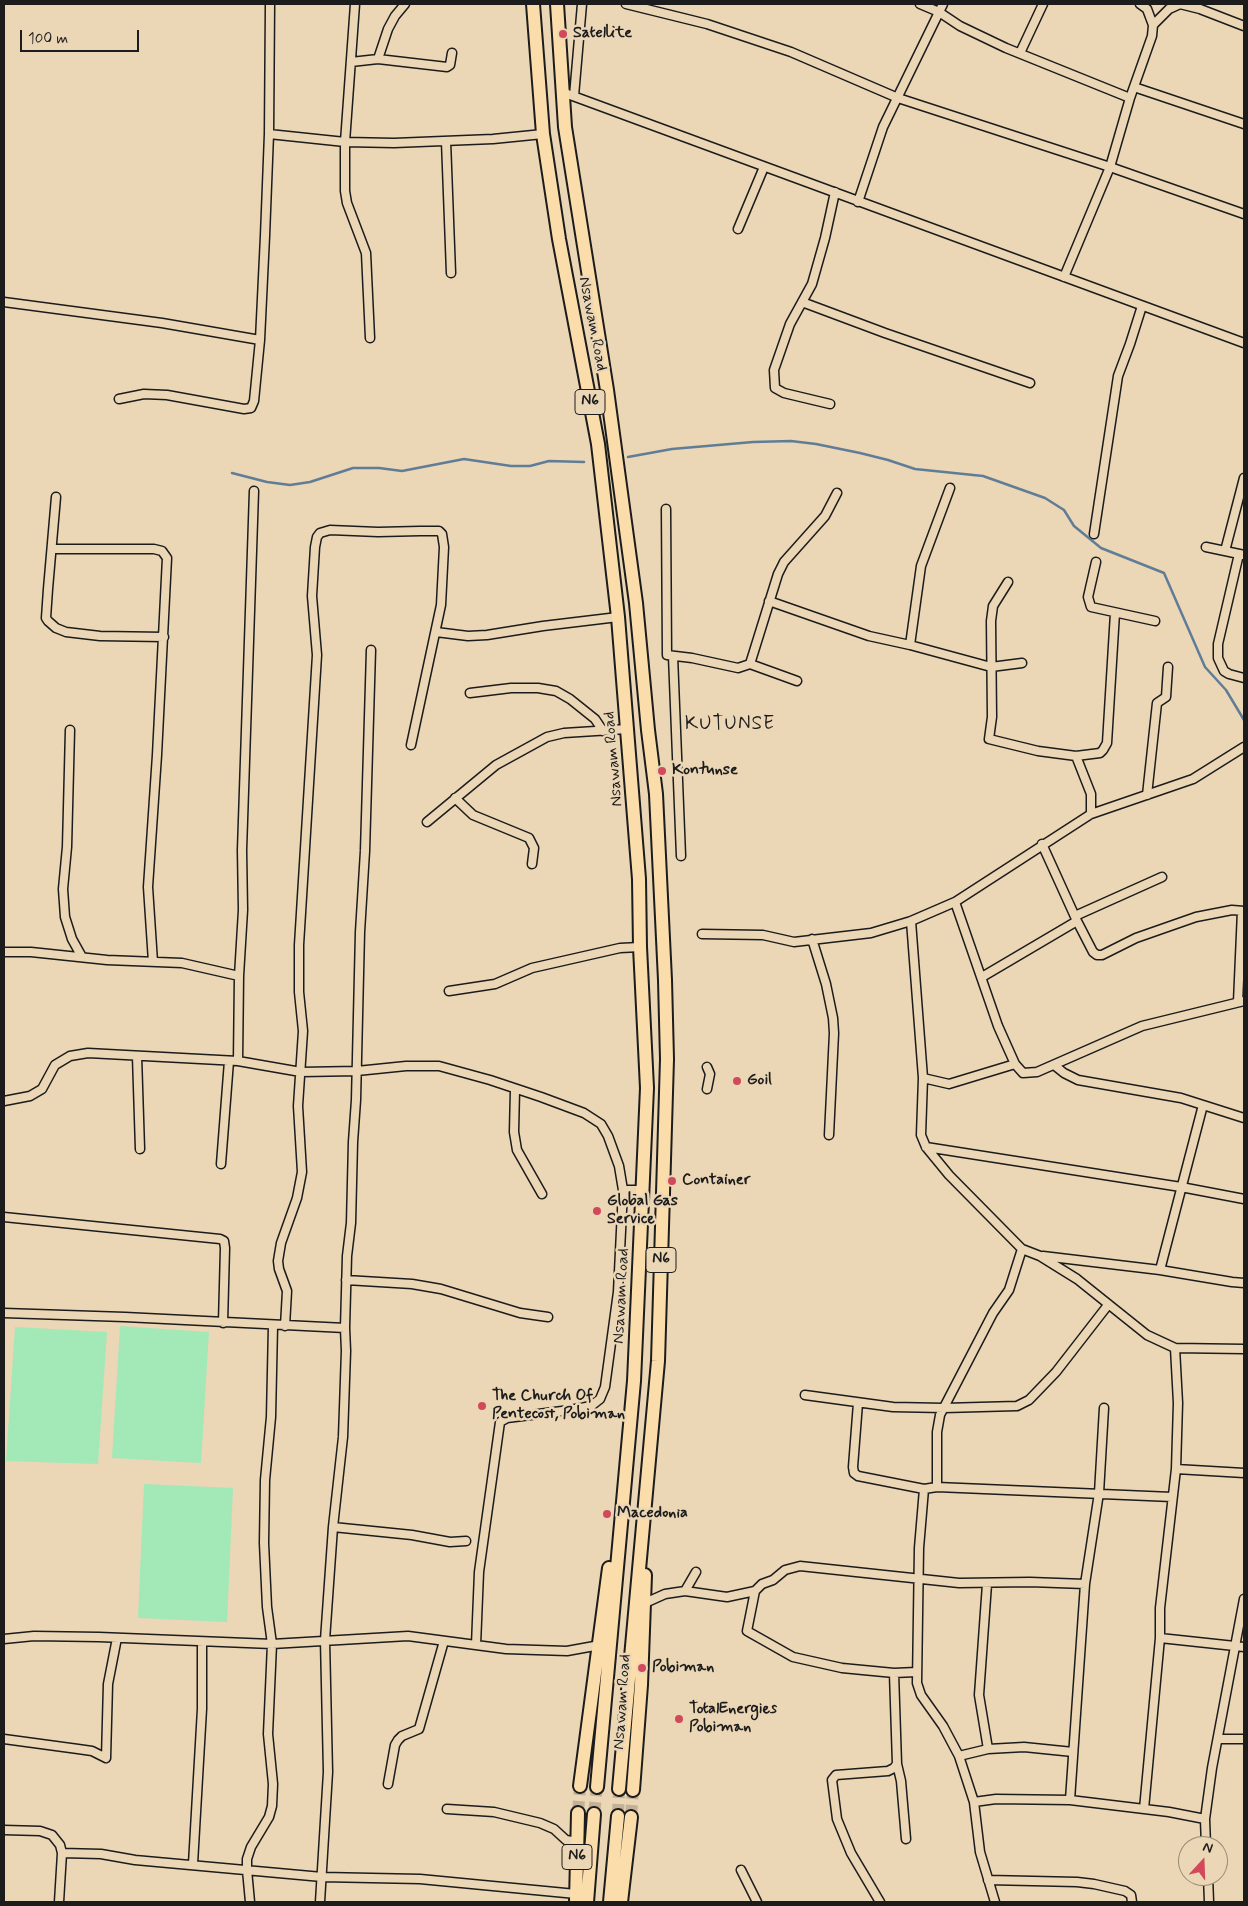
<!DOCTYPE html>
<html>
<head>
<meta charset="utf-8">
<style>
	body { margin:0 }
	#map { position:relative; width:1248px; height:1906px; overflow:hidden; background:#ebd6b5; font-family:Mynerve,sans-serif }
	canvas { display:block }
	.frame { position:absolute; inset:0; border:5px solid #1c1c1c; pointer-events:none }
	.north { position:absolute; left:1178px; top:1836px; width:50px; height:50px; box-sizing:border-box; background:#ebd6b5; border:1px solid #988c78; border-radius:50%; rotate:20deg; font-size:14px; font-weight:700; line-height:20px; text-align:center; color:#1c1c1c }
	.north::after { content:''; display:block; margin:auto; width:18px; height:22px; background:#d1495b; clip-path:polygon(50% 0,100% 100%,50% 72%,0 100%) }
	.scale { position:absolute; left:20px; top:30px; width:119px; height:22px; box-sizing:border-box; border:2px solid #1c1c1c; border-top:0; padding-left:6px; font-size:15px; line-height:18px; white-space:nowrap; color:#1c1c1c; -webkit-text-stroke:4px #ebd6b5; paint-order:stroke }
</style>
</head>
<body>
<div id="map">
<canvas width="1248" height="1906"></canvas>
<div class="frame"></div>
<div class="north">N</div>
<div class="scale">100 m</div>
</div>
<script>
const g = document.querySelector('canvas').getContext('2d');
g.lineJoin = 'round';
function paint(path, color) {
  g.fillStyle = color;
  g.fill(path, 'evenodd');
}
function toPath(rows) {
  const path = new Path2D();
  for (const r of rows) {
    path.moveTo(r[0], r[1]);
    for (let i = 2; i < r.length; i += 2) path.lineTo(r[i], r[i + 1]);
  }
  return path;
}
function stroke(path, color, width, dash) {
  g.strokeStyle = color;
  g.lineWidth = width;
  g.lineCap = dash ? 'butt' : 'round';
  g.setLineDash(dash || []);
  g.stroke(path);
}
function write(font, color, halo, rows, align = 'center') {
  g.font = font + ' Mynerve,sans-serif';
  g.lineWidth = 5;
  g.setLineDash([]);
  g.textBaseline = 'middle';
  g.strokeStyle = halo;
  g.fillStyle = color;
  for (const [text, x, y, turn = 0] of rows) {
    g.save();
    g.translate(x, y);
    g.rotate((+turn || 0) * Math.PI / 180);
    g.textAlign = isNaN(turn) ? turn : align;
    if (halo) g.strokeText(text, 0, 0);
    g.fillText(text, 0, 0);
    g.restore();
  }
}
const green = toPath([
	[120,1326,209,1332,201,1463,112,1458],
	[15,1327,107,1332,98,1464,6,1461],
	[144,1484,233,1488,227,1622,138,1618]
]);
const stream = toPath([
	[628,457,672,449,753,442,791,441,816,444,860,453,888,460,915,469,983,476,1045,498,1064,510,1074,526,1101,548,1164,573,1205,667,1226,690,1244,720],
	[232,473,267,482,290,485,310,482,353,468,379,468,402,471,464,459,511,466,530,466,549,461,584,462]
]);
const trunkTunnel = toPath([
	[578,1813,580,1786],
	[594,1814,597,1787],
	[618,1816,619,1789],
	[631,1817,633,1790]
]);
const minor = toPath([
	[355,4,345,142,345,191,347,203,366,253,370,338],
	[626,4,707,24,791,52,898,98,1110,167,1244,214],
	[920,4,939,12,960,26,1006,48,1130,98],
	[1140,4,1147,9,1153,25],
	[1020,53,1043,4],
	[378,59,447,67,450,65,452,53],
	[351,62,378,59,388,29,395,16,405,4],
	[1134,87,1244,124],
	[562,92,1244,343],
	[574,96,582,4],
	[269,134,345,142,394,143,493,139,543,134],
	[446,141,451,273],
	[858,202,883,127,943,4],
	[738,229,764,167],
	[1064,277,1110,167,1130,98,1152,36,1153,25,1169,9,1180,4,1200,9,1244,26],
	[4,302,162,323,260,340],
	[802,302,885,333,1030,383],
	[119,399,144,394,167,395,244,409,251,408,254,401,260,340,265,236,269,134,270,4],
	[830,404,784,393,775,388,774,370,790,324,812,284,825,238,835,192],
	[56,497,48,589,46,618,48,621,56,628,66,632,100,636,164,637],
	[666,509,667,655,692,658,738,668,750,664,778,574,784,562,825,516,837,493],
	[1094,534,1118,376,1130,344,1142,306],
	[1206,547,1244,555],
	[53,549,154,549,162,551,167,558,157,755,148,887,153,962],
	[1225,551,1244,478],
	[1239,554,1218,644,1218,658,1224,671,1229,674,1244,678],
	[1096,562,1088,597,1091,607,1155,621],
	[1008,582,993,606,991,621,992,717,989,739,1038,751,1076,756,1100,753,1103,750,1107,743,1115,613],
	[769,601,869,636,910,645,991,667,1022,663],
	[436,632,468,636,487,635,543,626,618,617],
	[910,645,921,566,950,488],
	[673,656,681,856],
	[750,664,797,681],
	[470,693,511,688,538,688,556,691,570,699,595,719,603,731],
	[70,730,67,847,63,889,65,917,72,939,82,957],
	[1076,756,1091,794,1091,814],
	[1147,795,1157,703,1166,697,1168,667],
	[455,798,473,815,529,838,534,848,532,864],
	[427,822,496,765,547,737,564,733,627,729],
	[1042,844,1077,921,1093,952,1097,955,1102,955,1136,938,1196,917,1232,910,1244,911],
	[955,902,998,1026,1015,1064,1023,1073,1037,1072,1142,1026,1244,1001],
	[1075,916,1162,877],
	[911,921,923,1078,921,1135,926,1147,949,1175,1022,1249,1040,1256,1077,1279,1147,1335,1175,1348,1244,1349],
	[702,934,763,935,794,942,871,933,911,921,955,902,1091,814,1193,779,1244,747],
	[812,939,826,984,833,1018,834,1033,829,1135],
	[4,952,31,952,107,960,182,963,239,976],
	[982,977,1077,921],
	[449,991,495,984,532,968,620,948,640,947],
	[1238,1002,1242,911],
	[137,1056,140,1149],
	[238,1061,239,976,243,910,242,850,254,491],
	[1054,1065,1064,1073,1078,1080,1181,1098,1244,1118],
	[923,1078,949,1084,1015,1064],
	[707,1089,710,1074,707,1067],
	[515,1090,514,1132,517,1150,542,1194],
	[4,1101,30,1096,42,1089,55,1065,70,1056,88,1053,238,1061,301,1072,357,1071,406,1066,439,1066,490,1080,541,1097,584,1113,601,1124,608,1136,619,1166,623,1190,618,1292,605,1387,600,1399,591,1406,570,1410,507,1418,500,1422,479,1572,476,1645],
	[926,1147,1181,1187,1244,1199],
	[221,1164,229,1061],
	[623,1190,644,1190],
	[4,1217,220,1239,224,1241,225,1248,223,1323],
	[1043,1256,1160,1270,1232,1282,1244,1283],
	[1160,1270,1203,1105],
	[346,1280,412,1284,441,1289,520,1313,548,1317],
	[4,1313,125,1317,345,1328,346,1351,343,1437,333,1527,325,1640,328,1772,320,1902],
	[285,1326,287,1291,279,1269,278,1261,281,1243,297,1198,302,1172,298,1106,303,1031,299,992,299,945,317,655,312,596,315,547,317,537,320,533,330,530,378,532,420,531,439,531,442,534,444,547,441,605,411,745],
	[345,1328,347,1256,351,1223,353,1142,356,1100,360,932,365,851,371,650],
	[805,1395,893,1407,944,1408,1017,1406,1029,1400,1056,1372,1108,1305],
	[858,1403,853,1467,854,1473,858,1476,924,1489,937,1487,1172,1497],
	[1176,1469,1244,1473],
	[937,1487,937,1432,940,1415,993,1313,1009,1290,1022,1249],
	[924,1489,919,1548,917,1683,921,1695,943,1726,959,1756,974,1802,980,1852,995,1902],
	[333,1527,412,1535,450,1542,466,1541],
	[987,1584,979,1695,988,1749],
	[685,1591,696,1572],
	[645,1603,665,1594,685,1591,727,1597,755,1591],
	[1160,1638,1160,1608,1176,1469,1178,1403,1175,1348],
	[4,1639,34,1636,99,1637,272,1644,408,1636,506,1649,567,1651,600,1645],
	[916,1672,894,1673,842,1668,793,1657,747,1631,755,1591,762,1584,773,1580,785,1570,800,1566,959,1583,1030,1582,1085,1584],
	[4,1739,78,1749,92,1751,106,1758,108,1684,117,1638],
	[1219,1739,1244,1739],
	[959,1756,988,1749,1024,1747,1073,1752],
	[897,1764,901,1781,906,1839],
	[388,1784,395,1745,398,1740,402,1736,419,1729,444,1641],
	[1070,1800,1085,1584,1099,1493,1104,1408],
	[974,1802,996,1799,1070,1800,1169,1812,1205,1819],
	[447,1809,494,1812,540,1823,554,1829,566,1840,578,1842],
	[1144,1809,1160,1638,1244,1647],
	[4,1830,40,1831,52,1835,60,1845,62,1853,59,1902],
	[1206,1846,1205,1819,1212,1768,1244,1599],
	[62,1853,101,1854,135,1860,322,1877,420,1879,576,1894],
	[193,1864,202,1709,202,1642],
	[741,1870,757,1902],
	[1208,1876,1209,1902],
	[988,1880,1077,1882,1094,1884,1125,1891,1131,1895,1132,1902],
	[250,1902,247,1870,247,1859,251,1847,269,1817,272,1806,273,1784,268,1734,272,1644,267,1607,264,1543,265,1480,271,1417,273,1326],
	[880,1902,851,1853,837,1819,832,1780,836,1775,888,1771,894,1768,897,1764,894,1673]
]);
const trunk = toPath([
	[533,4,543,134,559,239,598,444,618,617,639,879,640,947,647,1088,634,1381,597,1787],
	[557,4,565,127,607,390,636,603,648,730,656,794,665,980,667,1059,658,1361,619,1789],
	[580,1786,609,1568],
	[633,1790,641,1685,645,1575],
	[576,1902,578,1813],
	[587,1902,594,1814],
	[610,1902,618,1816],
	[621,1902,631,1817]
]);
const markers = [
	[563,34,5,"#d1495b"],
	[662,771,5,"#d1495b"],
	[737,1081,5,"#d1495b"],
	[672,1181,5,"#d1495b"],
	[597,1211,5,"#d1495b"],
	[482,1406,5,"#d1495b"],
	[607,1514,5,"#d1495b"],
	[642,1668,5,"#d1495b"],
	[679,1719,5,"#d1495b"]
];
const shields = [
	[590,402,30],
	[661,1260,30],
	[577,1857,30]
];
const shieldNames = [
	["N6",590,402],
	["N6",661,1260],
	["N6",577,1857]
];
const poiNames = [
	["Satellite",573,34],
	["Kontunse",672,771],
	["Goil",747,1081],
	["Container",682,1181],
	["Global Gas",607,1202],
	["Service",607,1220],
	["The Church Of",492,1397],
	["Pentecost, Pobiman",492,1415],
	["Macedonia",617,1514],
	["Pobiman",652,1668],
	["TotalEnergies",689,1710],
	["Pobiman",689,1728]
];
const streetNames = [
	["Nsawam Road",592,324,79],
	["Nsawam Road",614,759,-95],
	["Nsawam Road",622,1296,-87],
	["Nsawam Road",623,1702,-86]
];
const quarterNames = [
	["KUTUNSE",730,725]
];
paint(green, '#a2e9b7');
stroke(stream, '#607d97', 2.5);
stroke(trunkTunnel, '#c2b196', 12, [12, 6]);
stroke(minor, '#1c1c1c', 11);
stroke(trunk, '#1c1c1c', 16);
stroke(minor, '#ebd6b5', 8);
stroke(trunk, '#fbddab', 12);
for (const [x, y, r, color] of markers) {
  const dot = new Path2D();
  dot.arc(x, y, r, 0, 2 * Math.PI);
  g.fillStyle = color;
  g.fill(dot);
  stroke(dot, '#ebd6b5', 2);
}
for (const [x, y, w] of shields) {
  const box = new Path2D();
  box.roundRect(x - w / 2, y - 12.5, w, 25, 4);
  g.fillStyle = '#ebd6b5';
  g.fill(box);
  stroke(box, '#1c1c1c', 1);
}
write('bold 15px', '#1c1c1c', null, shieldNames);
write('bold 16px', '#1c1c1c', '#ebd6b5', poiNames, 'left');
write('16px', '#1c1c1c', '#ebd6b5', streetNames);
g.letterSpacing = '1px';
write('19px', '#1c1c1c', '#ebd6b5', quarterNames);
g.letterSpacing = '0px';
</script>
</body>
</html>
